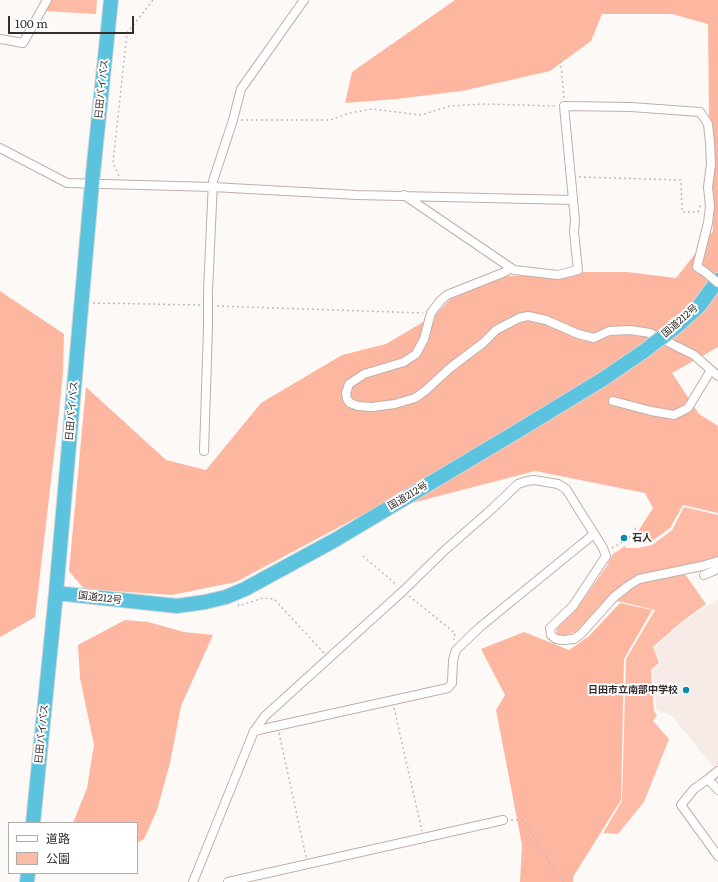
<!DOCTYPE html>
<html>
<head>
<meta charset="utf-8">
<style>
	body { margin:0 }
	#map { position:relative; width:718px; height:882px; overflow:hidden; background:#fdf9f7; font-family:Literata,"Noto Sans JP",serif }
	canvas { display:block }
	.legend { position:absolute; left:8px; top:822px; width:130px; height:52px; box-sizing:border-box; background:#fff; border:1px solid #aeabaa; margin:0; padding:5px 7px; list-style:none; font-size:12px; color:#352e2b }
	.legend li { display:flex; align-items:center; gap:8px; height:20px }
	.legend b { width:20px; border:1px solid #aeabaa }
	.scale { position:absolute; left:8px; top:16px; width:126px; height:18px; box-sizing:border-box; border:2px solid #352e2b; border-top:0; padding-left:5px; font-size:12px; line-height:14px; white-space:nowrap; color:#352e2b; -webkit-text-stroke:3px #fff; paint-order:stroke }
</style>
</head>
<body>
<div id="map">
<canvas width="718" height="882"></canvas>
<ul class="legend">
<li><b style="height:5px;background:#fff"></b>道路</li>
<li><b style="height:11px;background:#fdbba6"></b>公園</li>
</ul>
<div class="scale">100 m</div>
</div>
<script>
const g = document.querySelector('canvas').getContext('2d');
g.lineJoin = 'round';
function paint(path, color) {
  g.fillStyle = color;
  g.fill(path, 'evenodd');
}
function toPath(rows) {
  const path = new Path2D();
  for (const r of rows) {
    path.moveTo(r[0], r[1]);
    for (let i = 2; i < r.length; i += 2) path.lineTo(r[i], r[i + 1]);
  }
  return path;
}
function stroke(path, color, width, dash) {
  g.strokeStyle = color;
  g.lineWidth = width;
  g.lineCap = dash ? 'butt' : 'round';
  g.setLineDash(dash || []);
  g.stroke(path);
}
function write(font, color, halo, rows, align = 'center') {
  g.font = font + ' Literata,"Noto Sans JP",serif';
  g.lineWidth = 4;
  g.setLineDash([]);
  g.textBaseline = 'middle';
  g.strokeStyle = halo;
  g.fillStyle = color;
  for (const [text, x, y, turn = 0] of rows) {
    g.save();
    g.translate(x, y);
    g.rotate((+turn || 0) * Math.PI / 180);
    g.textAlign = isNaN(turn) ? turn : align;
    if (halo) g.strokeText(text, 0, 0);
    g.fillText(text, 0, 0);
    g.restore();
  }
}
const built = toPath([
	[718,599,718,772,671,715,656,710,652,671,661,663,654,648,680,624]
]);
const green = toPath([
	[51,0,97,0,96,14,45,11],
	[684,507,718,515,718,558,700,563,639,577,583,629,562,637,557,634,557,629,562,622,578,607,606,567,613,554,625,546,626,548,638,548,652,545,672,530],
	[685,574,706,604,679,624,653,647,659,663,651,670,654,711,657,715,653,721,669,739,644,802,618,834,603,833,622,801,626,659,655,610,617,601,630,588,641,582]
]);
const forest = toPath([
	[455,0,718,0,718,347,672,373,699,414,718,426,718,513,683,505,670,528,652,541,643,544,635,542,637,533,653,508,645,493,535,471,358,517,236,582,172,595,84,589,69,571,86,387,166,460,206,470,261,403,342,355,386,344,435,315,453,296,508,276,589,272,627,272,676,278,713,231,711,188,715,162,713,135,709,115,708,24,672,14,602,14,591,41,550,71,462,91,396,99,345,103,352,72],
	[0,291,64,334,63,373,58,421,35,617,0,637],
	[620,603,652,610,624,659,621,800,573,877,573,882,520,882,522,845,496,710,505,695,481,649,524,632,569,650,589,636],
	[125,620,148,622,184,632,213,635,181,706,170,763,157,810,144,839,137,843,137,823,73,823,87,788,94,745,80,678,78,645]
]);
const path = toPath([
	[560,56,564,98],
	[241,120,330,120,350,113,372,109,421,115,450,106,482,104,555,106],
	[119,176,113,163,127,33,153,0],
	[579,177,681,180,682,212,698,212,701,204],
	[93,303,201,305],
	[217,306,423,313],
	[612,548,628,539,638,525],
	[363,556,397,585],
	[409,596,455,633,454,640],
	[238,604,239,606,263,598,274,599,324,653],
	[394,708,422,831],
	[279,733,306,857],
	[511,820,523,820,531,832,554,869,563,882]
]);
const minor = toPath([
	[0,39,23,43,47,0],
	[0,148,67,183,213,187,357,195,572,200],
	[404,195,514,270,558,275,578,270,574,232,575,220,564,106,631,107,700,112,708,124,710,143,711,164,708,187,710,206,708,223,697,267,705,272],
	[510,268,505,272,447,295,440,301,431,313,424,339,416,354,404,362,364,374,349,384,346,393,347,399,350,403,358,406,372,407,395,404,415,398,425,391,450,368,483,343,496,330,519,318,528,316,546,320,578,334,594,338,609,331,630,330,650,333,694,355,718,376],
	[613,401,651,411,674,415,688,408,711,370],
	[204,451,208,328,208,291,213,181,233,120,241,89,304,0],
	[704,575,718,569],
	[254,731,448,688,452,683,453,660,456,650,480,627,594,534],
	[708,779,718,771],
	[718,790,708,779,694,789,681,805,718,856],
	[193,882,254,731,265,716,403,591,445,550,493,508,518,484,527,481,534,480,558,484,566,489,603,548,606,556,573,606,550,628,551,635,556,639,563,640,574,639,581,634,614,597,628,586,639,579,702,566,718,561],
	[228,882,503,820]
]);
const trunk = toPath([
	[699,306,718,280],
	[56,593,177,606,205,602,226,597,245,589,335,540,516,432],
	[33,823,56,593,92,183,111,0],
	[27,882,28,873]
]);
const minorBridge = toPath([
	[705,272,718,283]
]);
const trunkBridge = toPath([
	[516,432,603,379,644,351,677,326,699,306]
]);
const markers = [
	[624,538,4,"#028dab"],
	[686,690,4,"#028dab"]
];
const streetNames = [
	["日田バイパス",102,89,-84],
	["国道212号",680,321,-41],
	["日田バイパス",72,411,-85],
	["国道212号",408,496,-31],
	["国道212号",100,598,7],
	["日田バイパス",42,734,-84]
];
const poiNames = [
	["石人",632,538],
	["日田市立南部中学校",678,690,"right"]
];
paint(built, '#f7ebe7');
paint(green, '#fdbba6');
paint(forest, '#fdb7a0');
stroke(minor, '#c2aea8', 10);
stroke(trunk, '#d7d5d5', 16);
stroke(path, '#c0bbb9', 1.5, [2, 3]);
stroke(minor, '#fff', 8);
stroke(trunk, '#5cc3df', 14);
stroke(minorBridge, '#c2aea8', 10, []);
stroke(trunkBridge, '#d7d5d5', 16, []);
stroke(minorBridge, '#fff', 8);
stroke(trunkBridge, '#5cc3df', 14);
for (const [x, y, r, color] of markers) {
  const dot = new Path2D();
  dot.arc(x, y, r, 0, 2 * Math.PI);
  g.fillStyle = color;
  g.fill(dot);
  stroke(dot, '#fff', 1.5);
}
write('10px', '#352e2b', '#fff', streetNames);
write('bold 10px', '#352e2b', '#fff', poiNames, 'left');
</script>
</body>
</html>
